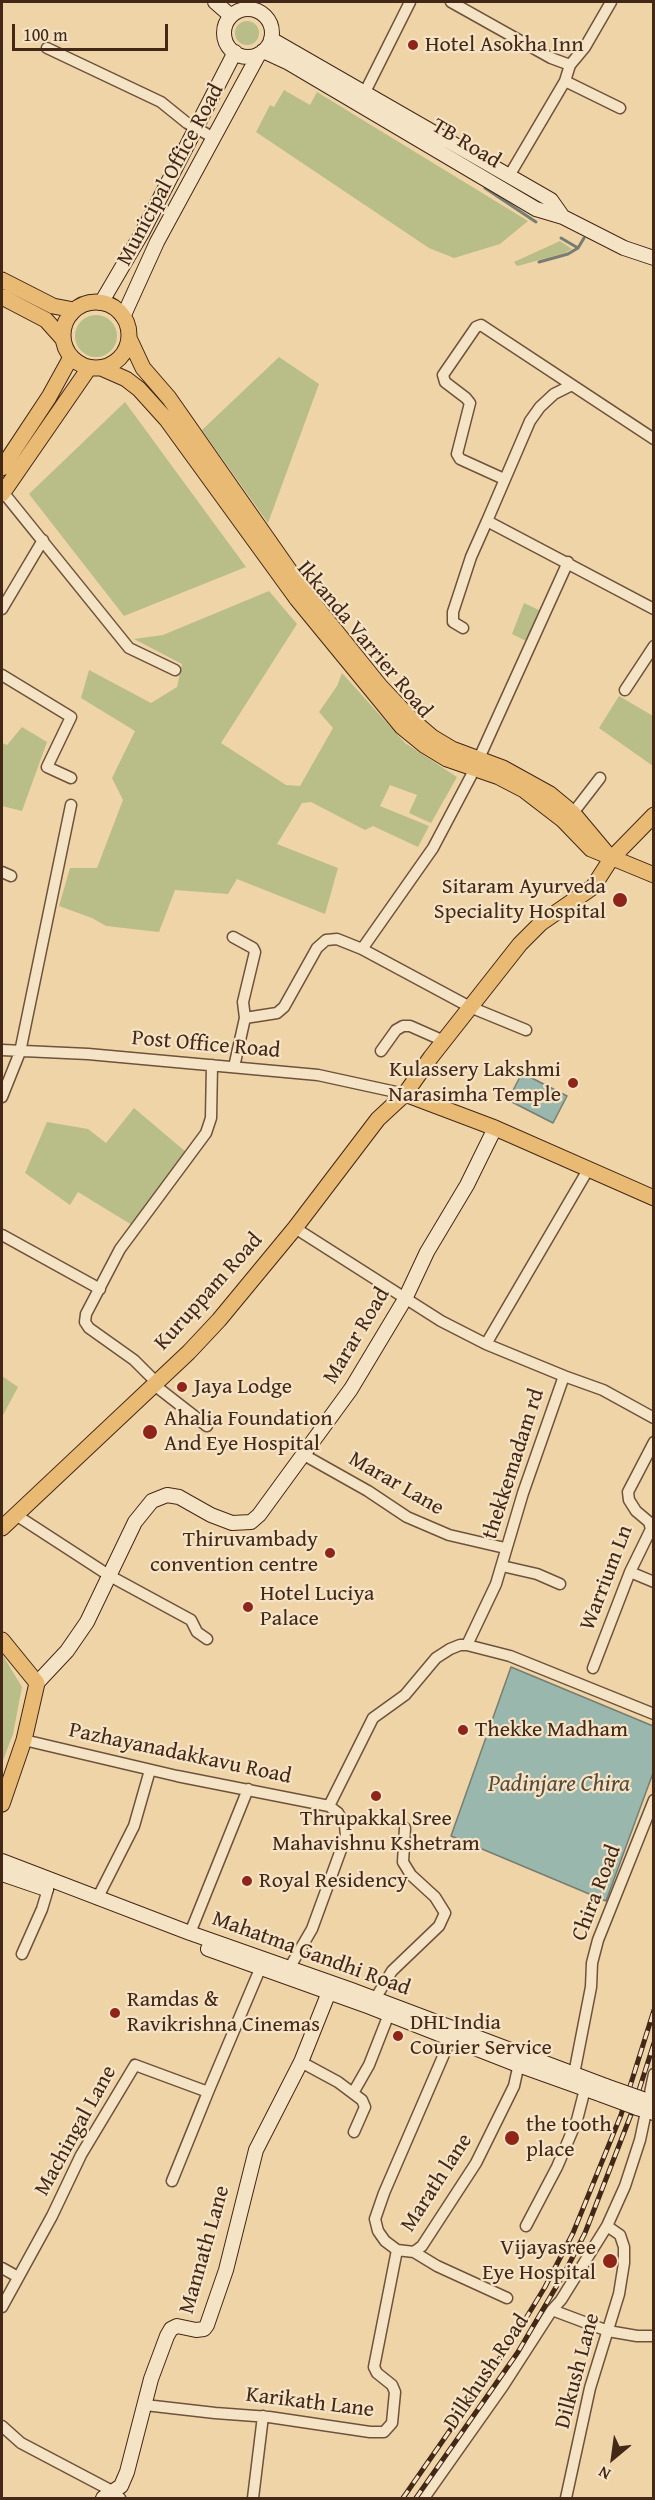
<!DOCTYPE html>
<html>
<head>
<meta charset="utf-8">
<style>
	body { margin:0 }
	#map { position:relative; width:655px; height:2500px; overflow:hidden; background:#efd4a8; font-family:"Gentium Book Plus",serif }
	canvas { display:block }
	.frame { position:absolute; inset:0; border:3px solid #432717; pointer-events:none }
	.north { position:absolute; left:583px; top:2428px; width:60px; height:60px; -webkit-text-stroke:4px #f5e3c6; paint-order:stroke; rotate:209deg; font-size:16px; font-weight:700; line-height:24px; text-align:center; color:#432717 }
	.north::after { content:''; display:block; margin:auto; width:21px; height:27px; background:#432717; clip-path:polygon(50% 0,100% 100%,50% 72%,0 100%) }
	.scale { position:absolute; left:12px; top:24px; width:156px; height:27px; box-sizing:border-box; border:3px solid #432717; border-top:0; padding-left:8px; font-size:18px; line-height:21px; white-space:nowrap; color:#432717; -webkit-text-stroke:4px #f5e3c6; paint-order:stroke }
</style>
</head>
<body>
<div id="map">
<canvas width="655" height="2500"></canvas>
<div class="frame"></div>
<div class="north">N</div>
<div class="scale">100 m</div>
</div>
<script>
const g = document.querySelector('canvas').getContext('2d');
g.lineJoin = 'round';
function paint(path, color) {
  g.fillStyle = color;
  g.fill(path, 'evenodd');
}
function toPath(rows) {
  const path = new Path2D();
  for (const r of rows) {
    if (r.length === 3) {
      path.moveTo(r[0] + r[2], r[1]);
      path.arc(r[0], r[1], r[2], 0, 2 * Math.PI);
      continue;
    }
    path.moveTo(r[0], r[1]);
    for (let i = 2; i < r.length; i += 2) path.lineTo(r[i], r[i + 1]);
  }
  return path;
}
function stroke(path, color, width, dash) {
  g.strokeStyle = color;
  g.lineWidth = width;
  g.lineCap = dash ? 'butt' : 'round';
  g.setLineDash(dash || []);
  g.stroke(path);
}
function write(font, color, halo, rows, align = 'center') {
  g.font = font + ' "Gentium Book Plus",serif';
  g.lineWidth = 4.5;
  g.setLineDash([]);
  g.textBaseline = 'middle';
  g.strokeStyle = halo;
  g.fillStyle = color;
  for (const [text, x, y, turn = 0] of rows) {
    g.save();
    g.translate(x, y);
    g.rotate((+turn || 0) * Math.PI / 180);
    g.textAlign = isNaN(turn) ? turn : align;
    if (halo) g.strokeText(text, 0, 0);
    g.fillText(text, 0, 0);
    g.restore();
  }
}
const green = toPath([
	[247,33,12],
	[284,90,310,105,317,92,528,221,500,244,454,258,429,248,256,132,270,105,274,107],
	[560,241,572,249,565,253,521,265,517,266,514,262],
	[96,336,21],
	[279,357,319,384,268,523,202,430],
	[125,402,246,567,124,616,29,494],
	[269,591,297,624,221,743,286,785,300,786,333,728,319,712,337,686,342,673,405,743,457,777,431,823,409,813,417,795,390,785,380,806,429,826,418,847,373,826,365,830,311,802,302,803,277,844,338,868,325,914,237,879,228,894,175,890,159,932,106,926,92,918,59,906,70,868,97,868,123,800,112,778,135,731,81,698,89,670,151,703,177,687,182,664,134,639,163,635],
	[524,603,541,611,526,641,512,634],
	[619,696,653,716,653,766,599,728],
	[22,727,47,742,22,811,2,806,2,743,7,745],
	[134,1108,186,1152,132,1225,78,1192,70,1205,25,1173,47,1122,88,1129,106,1143],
	[2,1376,18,1387,2,1417],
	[2,1654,22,1687,13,1734,2,1763]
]);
const water = toPath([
	[522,1073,567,1096,553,1123,508,1100,522,1073],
	[511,1667,653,1726,653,1773,606,1901,451,1836,511,1667]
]);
const stream = toPath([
	[485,188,536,222],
	[561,238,578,248],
	[539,262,568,254,578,248,584,238]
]);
const street = toPath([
	[451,2,551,58,570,65,585,47,611,2],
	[47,48,161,102,187,123,214,138],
	[565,81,620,108],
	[365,92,410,2],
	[509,176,565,81,570,65],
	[572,385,554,394,540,407,530,421,487,521,654,609],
	[504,479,460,459,457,454,470,403,466,398,445,382,443,375,476,327,481,325,654,439],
	[3,492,129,648,175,670],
	[2,609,43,540],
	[463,628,453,622,453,612,471,557,487,521],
	[2,675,71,717,47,767,71,778],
	[625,690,654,646],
	[573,813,600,778],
	[2,872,11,876],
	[233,937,253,948,255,952,243,1002,245,1018],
	[362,949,433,848,471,776,568,562],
	[2,1050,88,1054,318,1075,405,1094],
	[381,1051,396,1030,403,1026,410,1026,444,1041],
	[234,1067,245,1018,277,1013,284,1007,317,948,326,940,337,939,362,949,470,1007,526,1030],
	[2,1097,20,1052,71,805],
	[295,1228,441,1321,486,1344,564,1376,523,1493,496,1584,467,1645],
	[2,1235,100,1289],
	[486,1344,589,1168],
	[564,1376,603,1390,654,1418],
	[156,1382,134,1360,89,1328,85,1322,86,1314,120,1249,206,1133,211,1118,212,1065],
	[153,1384,207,1426],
	[304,1455,368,1491,407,1517,449,1535,505,1548],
	[16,1515,110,1576,191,1620,197,1632,207,1639],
	[502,1566,537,1574,560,1584],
	[630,1572,654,1582],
	[593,1668,630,1572,651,1529,649,1522,636,1511,629,1500,628,1492,654,1442],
	[24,1740,177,1776,329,1806,338,1813,345,1825,346,1836,312,1929,287,1972],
	[329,1806,373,1718,405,1695,436,1658,450,1649,460,1645,467,1645,510,1656,654,1714],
	[97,1899,134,1826,150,1770],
	[190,1933,248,1789],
	[22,1954,42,1909,48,1889],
	[375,1999,392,1971,439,1926,445,1913,435,1897,411,1875,403,1862,405,1828],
	[451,2038,384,2193,375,2219,378,2231,385,2241,397,2250,414,2252,422,2246,476,2163,514,2086,520,2059],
	[301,2062,338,2082,362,2100,365,2107,354,2132],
	[574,2074,591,1987,592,1963,598,1940,654,1800],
	[353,2093,369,2065,389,2014],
	[172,2181,208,2092],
	[526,2226,557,2167,577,2120,585,2089],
	[414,2252,437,2266,507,2298],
	[2,2268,18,2277],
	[2,2307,52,2216,81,2155,135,2065,208,2092,260,1969],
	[552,2310,608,2331,637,2336,654,2336],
	[145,2405,215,2413,269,2417,370,2432,384,2432,392,2423,395,2392,392,2385,377,2373,374,2367,397,2250],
	[2,2426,21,2443,114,2492,120,2498],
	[253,2498,263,2416],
	[424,2498,503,2386,552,2310,561,2300,607,2226,625,2186,640,2140,654,2074],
	[566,2498,590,2388,619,2294,624,2263,624,2247,620,2235,607,2226]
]);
const secondary = toPath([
	[215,2,231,16],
	[248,33,24],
	[271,39,551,200,563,217],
	[263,51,289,63,536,209,563,217,624,248,654,258],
	[101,303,142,233,235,52],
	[123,317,157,242,259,54],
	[37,1683,67,1651,87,1622,135,1522,152,1501,167,1495,179,1497,211,1515,232,1523,251,1522,259,1515,351,1389,405,1299,427,1252,467,1185,495,1128],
	[2,1861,190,1933,349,1989,606,2086],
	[2,1874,46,1889],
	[208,1949,370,2007,518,2065,602,2095],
	[637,2108,654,2113],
	[103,2498,121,2486,127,2472,151,2379,167,2336,171,2329,177,2326,196,2330,204,2329,207,2325,226,2270,256,2150,301,2062,329,1992]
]);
const primary = toPath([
	[2,280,53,306,74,310],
	[2,297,46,320,63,339],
	[96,335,33],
	[129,338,143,368,169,398,306,594,380,686,411,719,432,737,452,749,503,768,550,794,573,813,609,856],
	[101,368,126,379,139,389,167,420,297,599,402,727,424,745,447,759,499,777,524,790,563,820,591,849,654,875],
	[2,468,49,397,71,357],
	[2,494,89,368],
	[405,1094,495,1128,654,1198],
	[2,1528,189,1352,219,1320,295,1228,378,1119,405,1094,431,1057,520,944,541,923,593,887,611,859,654,815],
	[2,1640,37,1683,24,1740,2,1804]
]);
const rail = toPath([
	[403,2498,512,2341,545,2287,573,2233,621,2115,654,2010],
	[416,2498,518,2352,566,2270,585,2233,632,2112,654,2043]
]);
const secondaryBridge = toPath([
	[606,2086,643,2099],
	[602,2095,637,2108]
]);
const markers = [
	[413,45,6,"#8f2418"],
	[620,900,8,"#8f2418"],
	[573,1083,6,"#8f2418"],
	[182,1387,6,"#8f2418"],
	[150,1432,8,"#8f2418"],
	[330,1553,6,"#8f2418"],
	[248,1607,6,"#8f2418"],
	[463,1730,6,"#8f2418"],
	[376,1796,6,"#8f2418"],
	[247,1881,6,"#8f2418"],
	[115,2013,6,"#8f2418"],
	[398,2036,6,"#8f2418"],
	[512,2138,8,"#8f2418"],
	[610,2261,8,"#8f2418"]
];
const poiNames = [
	["Hotel Asokha Inn",425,45],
	["Sitaram Ayurveda",606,887,"right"],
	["Speciality Hospital",606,912,"right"],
	["Kulassery Lakshmi",561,1070,"right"],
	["Narasimha Temple",561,1095,"right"],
	["Jaya Lodge",194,1387],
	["Ahalia Foundation",164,1419],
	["And Eye Hospital",164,1444],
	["Thiruvambady",318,1540,"right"],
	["convention centre",318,1565,"right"],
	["Hotel Luciya",260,1594],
	["Palace",260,1619],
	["Thekke Madham",475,1730],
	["Thrupakkal Sree",376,1819,"center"],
	["Mahavishnu Kshetram",376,1844,"center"],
	["Royal Residency",259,1881],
	["Ramdas &",127,2000],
	["Ravikrishna Cinemas",127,2025],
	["DHL India",410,2023],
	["Courier Service",410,2048],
	["the tooth",526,2125],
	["place",526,2150],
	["Vijayasree",596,2248,"right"],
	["Eye Hospital",596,2273,"right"]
];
const streetNames = [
	["TB Road",466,144,31],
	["Municipal Office Road",171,175,-62],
	["Ikkanda Varrier Road",364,640,50],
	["Post Office Road",206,1045,5],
	["Kuruppam Road",209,1292,-48],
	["Marar Road",357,1336,-59],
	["thekkemadam rd",514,1464,-72],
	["Marar Lane",396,1484,30],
	["Warrium Ln",607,1578,-69],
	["Pazhayanadakkavu Road",180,1754,12],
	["Chira Road",597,1893,-69],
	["Mahatma Gandhi Road",311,1954,20],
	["Machingal Lane",76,2131,-61],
	["Marath lane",437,2183,-57],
	["Mannath Lane",205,2250,-74],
	["Dilkush Lane",578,2371,-75],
	["Dilkhush Road",487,2372,-56],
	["Karikath Lane",310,2403,7]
];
const waterNames = [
	["Padinjare Chira",559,1785]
];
paint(green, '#b9bd88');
paint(water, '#9ab7ad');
stroke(water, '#777d71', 1.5);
stroke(stream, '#777d71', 3);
stroke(street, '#6e523b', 13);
stroke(secondary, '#432717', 16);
stroke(primary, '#432717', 17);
stroke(street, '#f5e3c6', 10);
stroke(secondary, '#f5e3c6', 14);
stroke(primary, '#e8ba74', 15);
stroke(rail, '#432717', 5);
stroke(rail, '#f5e3c6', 3, [9]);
stroke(secondaryBridge, '#432717', 16, []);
stroke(secondaryBridge, '#f5e3c6', 14);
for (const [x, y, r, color] of markers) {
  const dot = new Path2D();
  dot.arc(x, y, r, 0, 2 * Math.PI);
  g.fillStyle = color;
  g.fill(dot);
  stroke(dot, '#f5e3c6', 2);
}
write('22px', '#432717', '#f5e3c6', poiNames, 'left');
write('22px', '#432717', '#f5e3c6', streetNames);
write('italic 24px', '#594b3c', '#f5e3c6', waterNames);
</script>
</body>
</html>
